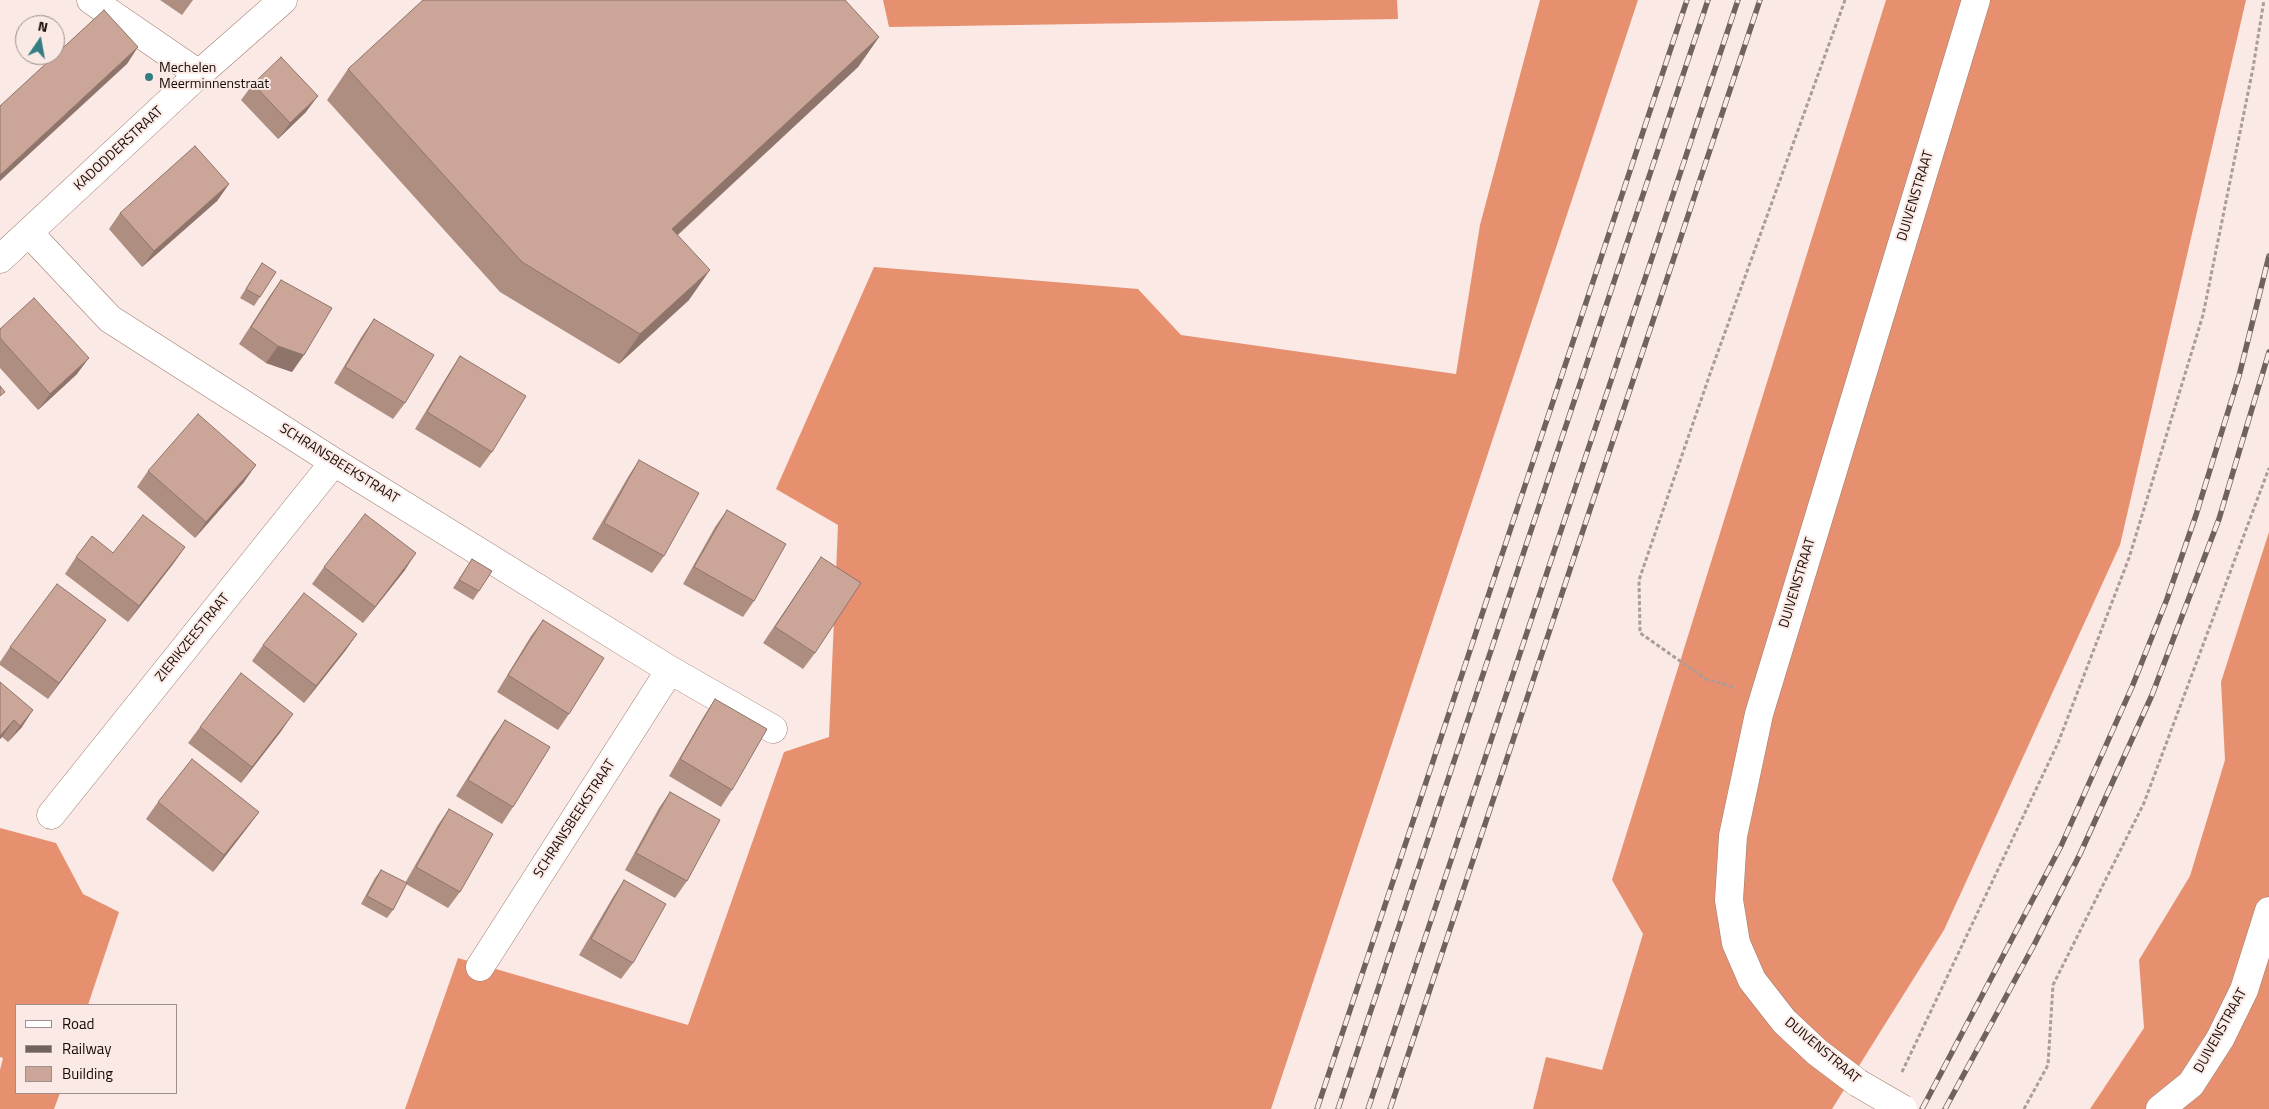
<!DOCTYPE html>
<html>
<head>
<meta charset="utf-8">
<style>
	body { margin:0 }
	#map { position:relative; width:2269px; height:1109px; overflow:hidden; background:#fae9e4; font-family:"Titillium Web",sans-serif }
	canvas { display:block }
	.legend { position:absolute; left:15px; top:1004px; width:162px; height:90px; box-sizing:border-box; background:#fae9e4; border:1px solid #9f908b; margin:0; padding:6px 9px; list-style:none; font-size:15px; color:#170b06 }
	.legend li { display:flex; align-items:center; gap:10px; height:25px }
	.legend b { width:25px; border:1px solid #9f908b }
	.north { position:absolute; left:15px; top:15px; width:50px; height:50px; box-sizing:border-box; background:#fae9e4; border:1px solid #9f908b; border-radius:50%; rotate:12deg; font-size:14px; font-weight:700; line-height:20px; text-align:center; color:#170b06 }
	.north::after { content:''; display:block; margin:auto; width:18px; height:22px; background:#347d80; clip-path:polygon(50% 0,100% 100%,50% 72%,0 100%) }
</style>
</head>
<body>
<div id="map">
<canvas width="2269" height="1109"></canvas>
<ul class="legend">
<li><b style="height:6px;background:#fff"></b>Road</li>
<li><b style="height:6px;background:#70625d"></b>Railway</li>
<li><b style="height:14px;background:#cba597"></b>Building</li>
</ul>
<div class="north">N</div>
</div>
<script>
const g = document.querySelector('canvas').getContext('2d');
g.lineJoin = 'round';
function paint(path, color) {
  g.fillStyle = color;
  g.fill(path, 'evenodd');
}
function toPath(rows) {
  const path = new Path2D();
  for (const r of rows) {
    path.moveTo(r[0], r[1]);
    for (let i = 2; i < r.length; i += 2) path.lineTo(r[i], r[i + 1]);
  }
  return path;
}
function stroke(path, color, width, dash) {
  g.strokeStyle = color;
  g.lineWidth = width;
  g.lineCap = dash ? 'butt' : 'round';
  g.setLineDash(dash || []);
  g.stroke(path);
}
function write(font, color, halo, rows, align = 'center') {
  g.font = font + ' "Titillium Web",sans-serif';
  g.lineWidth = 4;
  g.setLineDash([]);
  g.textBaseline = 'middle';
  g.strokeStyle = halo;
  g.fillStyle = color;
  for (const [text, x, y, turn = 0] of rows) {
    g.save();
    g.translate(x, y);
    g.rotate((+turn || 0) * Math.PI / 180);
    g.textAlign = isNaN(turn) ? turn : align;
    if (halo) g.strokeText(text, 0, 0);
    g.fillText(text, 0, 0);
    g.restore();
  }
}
const forest = toPath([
	[883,0,1397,0,1398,19,889,27],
	[1540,0,1638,0,1271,1109,405,1109,458,958,688,1025,784,752,829,737,838,525,776,489,874,267,1138,289,1181,335,1456,374,1480,225],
	[1886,0,2246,0,2120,545,1944,930,1832,1109,1533,1109,1546,1057,1602,1070,1643,934,1612,880],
	[2269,532,2269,1109,2090,1109,2144,1028,2139,960,2190,876,2225,760,2221,682],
	[0,828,56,843,83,894,119,912,88,1005,16,1005,16,1093,60,1093,54,1109,0,1109,0,1070,3,1058,0,1057]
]);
const path = toPath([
	[1733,687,1706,679,1640,633,1639,580,1711,371,1845,0],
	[1902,1072,2058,743,2129,558,2203,315,2253,68,2264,0],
	[2024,1109,2048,1065,2053,985,2144,803,2269,468]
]);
const minor = toPath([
	[91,0,199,74],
	[29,233,110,319,334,462,670,670,773,729],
	[0,259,199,74,283,0],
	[51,815,334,462],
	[480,967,670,670],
	[1858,1083,1817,1052,1784,1021,1752,980,1736,943,1729,900,1733,836,1759,714,1976,0],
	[2160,1109,2191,1084,2220,1039,2244,990,2269,911]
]);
const rail = toPath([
	[1317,1109,1687,0],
	[1338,1109,1708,0],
	[1368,1109,1738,0],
	[1390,1109,1760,0],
	[1922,1109,2061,846,2132,687,2167,599,2196,515,2239,376,2269,256],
	[1945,1109,2035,943,2080,854,2152,695,2219,519,2269,352]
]);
const minorBridge = toPath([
	[1858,1083,1903,1109]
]);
const wall = toPath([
	[160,0,193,0,182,15],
	[879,37,858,67,678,235,689,300,619,364,500,292,327,100,348,69],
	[253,84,306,112,278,139,241,100],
	[229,184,217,201,142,267,109,229,120,213],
	[262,263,260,297,254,306,240,298],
	[281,280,292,372,266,363,239,344,269,297],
	[374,319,405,403,393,419,334,383,362,336],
	[0,329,77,374,38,410,0,368],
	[460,356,492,452,480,468,415,429,449,373],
	[639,460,664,556,652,573,592,539,628,477],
	[148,471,244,482,195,538,137,487],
	[727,510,754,601,743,617,683,584,715,527],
	[185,547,173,564,128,622,65,574,76,557,113,553],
	[821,557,815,653,803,669,763,643],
	[472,559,479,591,473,600,453,588],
	[324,567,405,570,363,623,312,584],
	[106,620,48,699,0,665,0,662,10,647],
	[543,620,569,714,558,730,497,692,531,636],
	[357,634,345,651,304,703,252,661,263,645],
	[0,682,22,727,8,742,2,737,0,739],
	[715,699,732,790,721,807,669,776,704,716],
	[505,720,513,807,502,824,456,796,493,737],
	[200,727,282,730,241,783,188,743],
	[670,792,687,881,675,898,625,870,659,808],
	[158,802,259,812,247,828,213,872,146,819],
	[449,809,460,892,448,908,406,884,393,910,387,918,361,904,375,878,381,870,405,883,438,825],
	[624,880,633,963,621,979,579,955,613,897]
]);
const shadedWall = toPath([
	[879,37,858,67,651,259,672,229],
	[138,47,127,64,0,181,0,175],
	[318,96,306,112,278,139,290,123],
	[229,184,217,201,142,267,154,251],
	[710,270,689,300,619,364,640,334],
	[278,346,304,355,292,372,266,363],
	[89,358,77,374,38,410,50,394],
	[256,465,244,482,195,538,206,522],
	[185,547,173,564,128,622,139,606],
	[416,553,405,570,363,623,375,607],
	[106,620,94,637,48,699,59,683],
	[357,634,345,651,304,703,316,686],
	[33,710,22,727,8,742,20,726],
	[293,714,282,730,241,783,252,767],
	[14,720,2,737,0,739,0,736],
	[259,812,247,828,213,872,224,855]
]);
const building = toPath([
	[423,0,845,0,879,37,672,229,710,270,640,334,522,262,348,69,423,0],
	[104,10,138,47,0,175,0,106,104,10],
	[281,57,318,96,290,123,253,84,281,57],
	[195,146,229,184,154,251,120,213,195,146],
	[262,263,276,272,260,297,246,289,262,263],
	[281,280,332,308,304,355,278,346,251,327,281,280],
	[34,298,89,358,50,394,0,338,0,329,34,298],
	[374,319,434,355,405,403,345,367,374,319],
	[460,356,526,396,492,452,427,412,460,356],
	[0,386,5,392,0,396,0,386],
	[198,414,256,465,206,522,148,471,198,414],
	[639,460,699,493,664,556,604,523,639,460],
	[727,510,786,544,754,601,694,567,727,510],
	[365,514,416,553,375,607,324,567,365,514],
	[143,515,185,547,139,606,76,557,92,536,113,553,143,515],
	[821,557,861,583,815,653,775,627,821,557],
	[472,559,492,571,479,591,459,580,472,559],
	[57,584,106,620,59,683,10,647,57,584],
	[304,593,357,634,316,686,263,645,304,593],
	[543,620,604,658,569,714,508,675,543,620],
	[241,673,293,714,252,767,200,727,241,673],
	[0,682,33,710,20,726,14,720,0,736,0,682],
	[715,699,767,729,732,790,680,759,715,699],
	[505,720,550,747,513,807,468,780,505,720],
	[192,759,259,812,224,855,158,802,192,759],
	[670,792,720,820,687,881,636,853,670,792],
	[449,809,493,834,460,892,416,867,449,809],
	[381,870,407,883,393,910,367,896,381,870],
	[624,880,666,904,633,963,591,939,624,880]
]);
const markers = [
	[149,77,5,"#347d80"]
];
const poiNames = [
	["Mechelen",159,69],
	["Meerminnenstraat",159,85]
];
const streetNames = [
	["KADODDERSTRAAT",119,149,-43],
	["DUIVENSTRAAT",1916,196,-73],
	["SCHRANSBEEKSTRAAT",339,464,32],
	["DUIVENSTRAAT",1798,583,-73],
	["ZIERIKZEESTRAAT",193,638,-51],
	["SCHRANSBEEKSTRAAT",575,819,-57],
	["DUIVENSTRAAT",2221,1031,-61],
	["DUIVENSTRAAT",1822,1051,40]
];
paint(forest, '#e79070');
stroke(minor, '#a07c6f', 29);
stroke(path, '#ab9c97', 3, [4, 2.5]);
stroke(minor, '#fff', 28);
stroke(rail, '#70625d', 5.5);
stroke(rail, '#fae9e4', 4, [11]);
stroke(minorBridge, '#a07c6f', 29, []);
stroke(minorBridge, '#fff', 28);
paint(wall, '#af8e82');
paint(shadedWall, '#8e746a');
paint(building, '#cba597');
stroke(building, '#8e746a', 1);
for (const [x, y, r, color] of markers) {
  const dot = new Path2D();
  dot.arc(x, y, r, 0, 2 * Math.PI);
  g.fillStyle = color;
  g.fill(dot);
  stroke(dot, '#fae9e4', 2);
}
write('14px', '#170b06', '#fae9e4', poiNames, 'left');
write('14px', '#170b06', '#fae9e4', streetNames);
</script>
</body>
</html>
